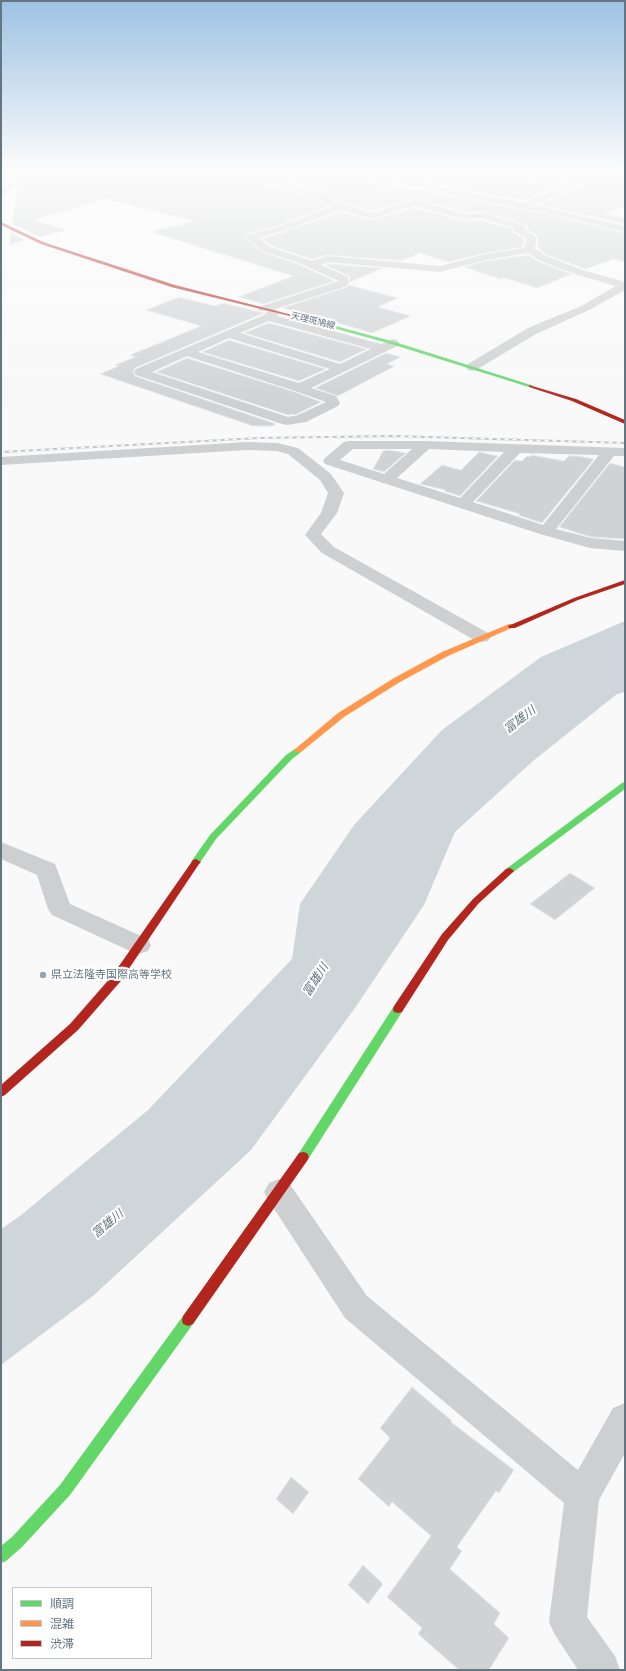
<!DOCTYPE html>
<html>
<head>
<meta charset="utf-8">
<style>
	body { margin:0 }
	#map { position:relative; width:626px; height:1671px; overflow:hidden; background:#f9f9f9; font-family:Manrope,"Noto Sans JP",sans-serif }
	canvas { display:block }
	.frame { position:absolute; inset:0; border:2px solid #657683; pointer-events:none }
	.legend { position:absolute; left:12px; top:1587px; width:140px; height:72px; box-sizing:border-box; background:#fff; border:1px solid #c1c8cd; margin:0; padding:5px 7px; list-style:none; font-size:12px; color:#657683 }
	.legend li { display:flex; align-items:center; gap:8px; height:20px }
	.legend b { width:20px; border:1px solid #c1c8cd }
</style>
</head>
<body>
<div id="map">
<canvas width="626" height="1671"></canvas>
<div class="frame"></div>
<ul class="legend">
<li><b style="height:5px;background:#63d668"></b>順調</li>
<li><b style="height:5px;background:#ff974d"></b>混雑</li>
<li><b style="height:5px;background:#b3261e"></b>渋滞</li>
</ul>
</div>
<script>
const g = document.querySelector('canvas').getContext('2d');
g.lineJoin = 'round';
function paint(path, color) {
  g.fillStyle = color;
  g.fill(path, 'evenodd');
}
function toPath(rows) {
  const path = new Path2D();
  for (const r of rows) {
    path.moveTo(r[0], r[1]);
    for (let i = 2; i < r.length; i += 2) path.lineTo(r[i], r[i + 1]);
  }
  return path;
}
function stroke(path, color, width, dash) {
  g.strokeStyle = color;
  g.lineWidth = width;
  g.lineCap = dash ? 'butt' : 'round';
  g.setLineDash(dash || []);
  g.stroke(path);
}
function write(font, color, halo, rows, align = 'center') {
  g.font = font + ' Manrope,"Noto Sans JP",sans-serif';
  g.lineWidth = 4;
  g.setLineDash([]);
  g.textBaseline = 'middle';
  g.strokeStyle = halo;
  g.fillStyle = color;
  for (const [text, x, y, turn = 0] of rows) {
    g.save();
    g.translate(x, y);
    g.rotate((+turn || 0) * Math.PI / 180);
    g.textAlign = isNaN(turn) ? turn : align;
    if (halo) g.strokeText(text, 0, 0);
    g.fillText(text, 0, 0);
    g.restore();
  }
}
const water = toPath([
	[625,621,625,692,617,694,533,761,455,832,424,905,355,1008,251,1150,93,1296,1,1365,1,1229,20,1216,148,1110,292,959,300,904,354,825,442,730,541,657]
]);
const building = toPath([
	[37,172,155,172,160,176,190,181,238,176,319,199,322,205,327,207,280,225,247,234,245,237,262,252,293,262,335,281,264,304,238,297,293,276,151,232,195,221,105,199,33,220,67,230,40,237,12,224,18,187,37,172],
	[257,172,335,172,337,175,378,184,389,184,560,217,625,233,625,262,613,259,586,269,547,255,537,247,538,236,526,229,528,227,524,224,483,212,466,212,414,199,372,211,331,199,327,193,257,172],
	[408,172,529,172,531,182,555,172,592,172,523,201,405,178,408,175,408,172],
	[609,172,625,172,625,205,606,214,625,218,625,224,539,205,609,172],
	[414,208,466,221,480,220,512,229,514,233,525,239,523,247,486,253,448,262,420,253,401,261,327,255,312,259,271,246,262,239,341,212,372,220,414,208],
	[11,233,25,240,9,245,11,233],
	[529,255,537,261,572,274,537,288,505,278,500,279,464,267,486,261,529,255],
	[328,264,383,268,350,282,349,276,325,265,328,264],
	[349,285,398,298,378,307,411,316,372,333,328,320,282,308,344,288,349,285],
	[179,297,215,306,223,303,264,313,135,368,133,371,135,376,276,424,272,426,253,426,100,374,119,366,115,365,135,357,130,355,201,326,146,310,179,297],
	[269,323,367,349,340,362,244,333,269,323],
	[229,340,326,369,299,381,202,352,229,340],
	[386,353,401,357,387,364,395,366,338,396,315,388,386,353],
	[187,358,295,392,321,402,297,414,288,415,156,372,187,358],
	[388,450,406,453,384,472,373,469,383,451,388,450],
	[479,452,498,456,460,496,444,491,445,490,420,484,442,465,461,470,479,452],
	[532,455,564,461,569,456,578,456,594,459,542,523,518,515,520,514,476,501,515,460,522,461,527,456,530,457,532,455],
	[610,463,625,467,625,539,591,537,559,527,610,463],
	[570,873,595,888,555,920,530,904,570,873],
	[412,1387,452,1421,451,1422,514,1470,499,1493,496,1491,457,1547,462,1551,450,1569,500,1613,494,1624,509,1638,489,1670,459,1670,418,1634,422,1628,387,1597,431,1536,392,1502,389,1507,358,1479,390,1438,380,1428,412,1387],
	[291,1477,309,1492,293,1514,276,1499,291,1477],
	[363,1565,383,1584,368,1604,348,1585,363,1565]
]);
const street = toPath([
	[26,172,36,172,1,197,1,190,26,172],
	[156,172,176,172,190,174,211,172,251,172,327,194,330,200,372,213,414,200,466,214,483,213,524,225,526,227,524,229,537,237,535,248,546,256,583,270,625,282,625,290,589,310,536,334,476,370,472,371,468,370,466,367,468,364,528,328,581,306,616,286,575,274,538,260,529,253,486,260,440,272,328,262,321,265,348,277,349,283,344,287,275,309,280,312,277,316,381,344,393,339,397,340,399,343,397,346,311,388,336,396,340,403,338,406,306,422,287,425,282,424,136,375,134,372,136,369,264,315,268,311,259,311,257,309,259,307,339,281,294,261,262,251,246,237,247,235,280,226,331,207,323,204,320,198,238,174,190,180,160,175,156,172],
	[414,206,466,220,480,218,514,228,513,230,515,232,527,238,524,248,486,254,440,266,327,256,312,261,270,247,259,238,286,230,341,210,372,219,414,206],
	[269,321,371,349,340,364,240,333,269,321],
	[229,338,330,369,299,383,198,352,229,338],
	[187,356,295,391,326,402,298,415,288,417,152,372,187,356],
	[336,172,353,172,378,177,406,172,407,174,406,176,399,178,523,203,596,172,608,172,534,205,625,226,625,232,560,216,389,182,378,183,337,174,336,172],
	[349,441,425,441,625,448,625,456,614,456,556,529,591,538,625,541,625,551,590,548,540,534,325,464,323,461,325,458,344,442,349,441],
	[353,449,412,449,384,474,340,460,353,449],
	[429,449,504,452,460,498,397,478,429,449],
	[520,453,599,455,543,525,473,502,520,453],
	[247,442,277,443,298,448,331,474,344,493,337,513,321,534,334,547,488,633,491,637,488,641,482,642,476,641,322,553,305,535,321,513,328,493,320,480,288,454,277,451,247,450,1,465,1,457,247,442],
	[1,842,55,864,70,904,148,939,151,945,148,951,139,954,130,951,52,915,48,909,37,875,1,859,1,842],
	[279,1179,289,1183,367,1296,578,1470,613,1408,625,1403,625,1453,599,1500,587,1617,615,1656,620,1670,578,1670,555,1635,549,1622,564,1503,345,1318,269,1201,264,1192,269,1183,279,1179]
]);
const fast = toPath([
	[306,318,395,342,534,386,529,387,391,344,304,320,304,319,306,318],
	[298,747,302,750,301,752,292,759,216,839,199,864,193,864,191,862,210,835,286,755,298,747],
	[625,782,625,789,512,873,506,873,504,871,506,869,622,783,625,782],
	[398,1005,402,1006,403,1009,402,1012,307,1161,303,1162,299,1161,297,1157,299,1153,394,1006,398,1005],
	[188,1314,193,1316,194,1320,193,1324,70,1495,22,1547,6,1561,1,1563,1,1546,12,1537,60,1485,183,1316,188,1314]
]);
const slow = toPath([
	[509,624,515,624,516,626,448,656,400,682,344,717,301,752,295,752,294,750,338,713,394,678,442,652,509,624]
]);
const jam = toPath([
	[1,222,43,242,175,285,308,319,306,320,171,287,41,244,1,225,1,222],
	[529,385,576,399,625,420,625,424,572,401,529,387,529,385],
	[625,580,625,584,578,600,515,628,509,628,508,626,574,598,625,580],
	[196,859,201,862,199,864,120,982,78,1030,5,1095,1,1097,1,1085,70,1024,112,976,193,860,196,859],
	[509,868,512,869,514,871,512,873,479,903,448,940,402,1012,398,1013,394,1012,393,1009,394,1006,442,934,473,899,506,869,509,868],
	[303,1152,307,1153,309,1157,307,1161,193,1324,188,1326,183,1324,182,1320,183,1316,299,1153,303,1152]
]);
const rail = toPath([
	[1,452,259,438,394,436,625,443]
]);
const markers = [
	[43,975,4,"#99a4ac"]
];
const farStreetnames = [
	["天理斑鳩線",313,321,14]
];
const poiNames = [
	["県立法隆寺国際高等学校",51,975]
];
const waterNames = [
	["富雄川",520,720,-38],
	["富雄川",316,980,-57],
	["富雄川",108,1224,-40]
];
paint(water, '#ced6d9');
paint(building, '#d0d2d3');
stroke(building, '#e8e8e8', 1);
paint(street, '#cecfd0');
paint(fast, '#63d668');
paint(slow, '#ff974d');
paint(jam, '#b3261e');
stroke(rail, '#c3c5c6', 2);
stroke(rail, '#fff', 1.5, [4]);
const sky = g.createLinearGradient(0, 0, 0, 406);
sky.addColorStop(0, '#9dc2e2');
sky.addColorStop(0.42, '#fcfcfc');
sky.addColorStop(1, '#fcfcfc00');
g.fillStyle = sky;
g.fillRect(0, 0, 626, 406);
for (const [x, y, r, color] of markers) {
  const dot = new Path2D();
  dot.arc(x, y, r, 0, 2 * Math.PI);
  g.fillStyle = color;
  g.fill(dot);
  stroke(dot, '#fff', 1.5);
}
write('9px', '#657683', '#fff', farStreetnames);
write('11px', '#657683', '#fff', poiNames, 'left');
write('italic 12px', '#60757c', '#fff', waterNames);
</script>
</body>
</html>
